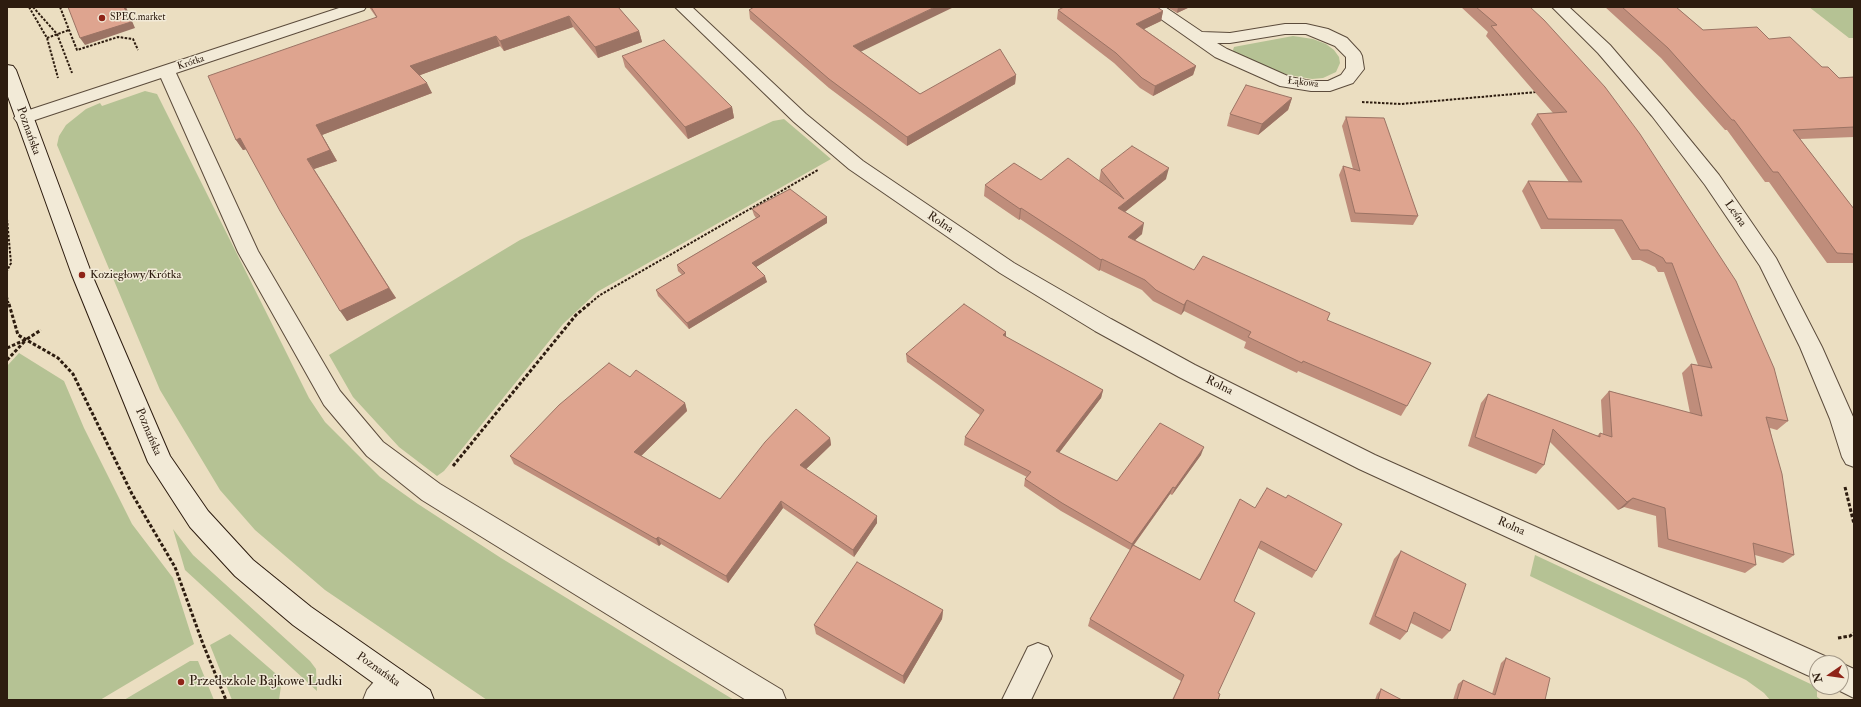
<!DOCTYPE html>
<html>
<head>
<meta charset="utf-8">
<style>
	body { margin:0 }
	#map { position:relative; width:1861px; height:707px; overflow:hidden; background:#ebdec1; font-family:"IM FELL Double Pica",serif }
	canvas { display:block }
	.frame { position:absolute; inset:0; border:8px solid #2d1c0f; pointer-events:none }
	.north { position:absolute; left:1809px; top:655px; width:40px; height:40px; box-sizing:border-box; background:#f2ead7; border:1px solid #a39887; border-radius:50%; rotate:257deg; font-size:11px; font-weight:700; line-height:16px; text-align:center; color:#2d1c0f }
	.north::after { content:''; display:block; margin:auto; width:14px; height:18px; background:#8f2418; clip-path:polygon(50% 0,100% 100%,50% 72%,0 100%) }
</style>
</head>
<body>
<div id="map">
<canvas width="1861" height="707"></canvas>
<div class="frame"></div>
<div class="north">N</div>
</div>
<script>
const g = document.querySelector('canvas').getContext('2d');
g.lineJoin = 'round';
function paint(path, color) {
  g.fillStyle = color;
  g.fill(path, 'evenodd');
}
function toPath(rows) {
  const path = new Path2D();
  for (const r of rows) {
    path.moveTo(r[0], r[1]);
    for (let i = 2; i < r.length; i += 2) path.lineTo(r[i], r[i + 1]);
  }
  return path;
}
function stroke(path, color, width, dash) {
  g.strokeStyle = color;
  g.lineWidth = width;
  g.lineCap = dash ? 'butt' : 'round';
  g.setLineDash(dash || []);
  g.stroke(path);
}
function write(font, color, halo, rows, align = 'center') {
  g.font = font + ' "IM FELL Double Pica",serif';
  g.lineWidth = 3;
  g.setLineDash([]);
  g.textBaseline = 'middle';
  g.strokeStyle = halo;
  g.fillStyle = color;
  for (const [text, x, y, turn = 0] of rows) {
    g.save();
    g.translate(x, y);
    g.rotate((+turn || 0) * Math.PI / 180);
    g.textAlign = isNaN(turn) ? turn : align;
    if (halo) g.strokeText(text, 0, 0);
    g.fillText(text, 0, 0);
    g.restore();
  }
}
const green = toPath([
	[1809,7,1854,7,1854,38,1849,38],
	[1293,36,1313,39,1326,44,1334,50,1339,57,1340,63,1336,72,1323,78,1312,79,1289,75,1266,68,1234,52,1233,50,1234,47,1239,46],
	[145,91,157,94,309,398,325,422,380,477,418,504,501,558,734,700,487,700,325,590,255,530,220,490,160,390,57,145,59,136,66,125,86,109,100,103,102,106],
	[784,119,831,159,597,292,563,324,444,471,437,476,399,447,353,397,329,355,520,240,773,121],
	[19,353,64,381,84,428,132,524,173,578,194,644,100,700,7,700,7,366],
	[173,529,193,555,310,661,316,669,317,691,185,570],
	[1535,555,1817,687,1817,697,1822,700,1770,700,1764,693,1746,680,1530,576],
	[230,634,282,679,279,700,232,700,210,645],
	[190,661,198,661,214,700,124,700]
]);
const pathFar1 = toPath([
	[29,7,47,38,58,78],
	[33,7,57,34,72,73],
	[60,7,77,50,118,37,133,39,138,50],
	[47,38,69,30],
	[1362,102,1401,104,1537,92],
	[7,219,11,263,7,271],
	[7,297,9,305],
	[588,305,600,295,818,170]
]);
const path = toPath([
	[9,304,18,335,58,358,73,374,132,494,175,567,203,644,226,700],
	[7,348,27,339,41,330],
	[7,360,25,341],
	[453,466,576,315,589,304],
	[1845,487,1854,524],
	[1838,638,1850,636,1854,633]
]);
const lane = toPath([
	[1038,643,1048,647,1052,656,1031,700,1002,700,1028,647,1038,643]
]);
const street = toPath([
	[342,7,366,7,364,10,176,73,258,251,340,391,383,442,440,484,782,690,786,700,746,700,422,500,367,456,324,405,238,252,161,78,23,124,17,122,14,118,17,114,342,7],
	[675,7,692,7,806,114,863,161,1014,263,1111,319,1195,365,1375,455,1827,657,1829,663,1817,663,1817,679,1807,675,1359,469,1179,377,1095,331,1000,273,849,169,794,122,675,7],
	[1146,7,1165,7,1202,32,1230,33,1285,24,1306,24,1328,29,1347,38,1360,52,1362,56,1364,69,1353,83,1330,91,1311,91,1280,86,1215,57,1148,10,1146,7],
	[1285,34,1306,34,1335,46,1346,57,1346,68,1341,75,1328,81,1311,81,1290,77,1227,49,1217,43,1230,43,1285,34],
	[1552,7,1569,7,1610,45,1664,108,1719,175,1776,258,1822,347,1854,419,1854,467,1846,464,1842,457,1830,419,1800,347,1760,266,1705,185,1652,116,1598,53,1552,7],
	[1841,663,1854,669,1854,698,1832,687,1841,687,1841,663],
	[393,667,403,671,407,681,403,691,395,700,363,700,367,690,383,671,393,667]
]);
const secondary = toPath([
	[7,65,13,66,16,70,92,275,170,456,208,511,253,560,311,607,430,690,434,700,397,700,293,625,235,576,190,527,148,462,72,275,7,94,7,65]
]);
const wall = toPath([
	[369,7,618,7,639,31,642,42,598,58,573,27,504,51,500,46,420,75,432,93,322,135,337,161,314,169,396,298,347,321,246,149,243,150,236,140,376,17],
	[1167,7,1190,7,1177,13],
	[1461,7,1530,7,1788,421,1777,430,1770,428,1794,555,1783,563,1755,555,1756,565,1745,573,1658,547,1656,516,1624,507,1618,510,1550,442,1544,465,1536,474,1468,446,1481,403,1488,394,1597,436,1600,433,1603,434,1601,400,1609,391,1690,413,1682,373,1691,364,1698,365,1664,272,1658,272,1655,267,1640,260,1632,260,1614,229,1541,229,1522,191,1528,181,1569,182,1531,124,1537,114,1553,113,1486,36,1488,32],
	[1605,7,1676,7,1703,30,1769,39,1822,67,1839,78,1854,77,1854,137,1800,139,1854,209,1854,263,1827,263,1769,182,1765,182,1727,130,1725,130,1661,58],
	[749,10,861,52,920,94,1016,75,1015,84,907,146,829,88,750,19],
	[1058,10,1163,11,1161,21,1144,29,1196,66,1193,75,1153,96,1140,88,1114,63,1057,19],
	[622,56,732,107,734,118,688,139,625,67],
	[1292,98,1288,110,1258,135,1227,126,1230,114],
	[1346,117,1418,216,1413,225,1351,222,1339,175,1343,166,1353,169,1342,126],
	[1101,170,1166,179,1125,212,1142,234,1135,240,1194,270,1327,320,1407,406,1401,416,1298,371,1297,373,1244,348,1246,342,1184,311,1181,315,1153,301,1142,290,1100,270,1099,271,1020,219,1019,220,984,196,985,185,1041,180,1099,181],
	[752,209,827,217,827,223,756,267,767,282,689,329,658,296,656,290,682,275,678,271,677,265,756,218,754,215],
	[1006,332,1006,337,1103,390,1101,398,1059,453,1117,481,1201,455,1172,495,1170,494,1134,545,1200,580,1240,499,1316,571,1312,578,1258,548,1234,601,1218,693,1218,700,1172,700,1181,681,1088,626,1090,619,1132,547,1130,550,1061,511,1024,486,1025,479,1027,477,964,445,965,437,980,415,907,362,906,354],
	[630,377,685,403,687,411,641,456,720,499,830,438,831,445,806,469,877,523,854,557,783,508,728,583,661,544,659,546,514,464,510,456],
	[1401,551,1450,631,1442,639,1411,623,1407,632,1400,640,1369,624,1394,559],
	[943,610,942,619,904,684,816,634,814,625],
	[1506,658,1545,700,1453,700,1458,684,1463,680,1492,694,1501,663],
	[1381,689,1402,700,1375,700,1377,694]
]);
const shadedWall = toPath([
	[124,7,126,7,135,28,85,45,80,38],
	[935,7,954,7,854,55,853,46],
	[1178,7,1190,7,1177,13],
	[1163,11,1161,21,1134,34,1136,24],
	[569,16,573,27,504,51,500,41],
	[639,31,642,42,598,58,595,47],
	[496,36,500,46,415,77,410,66],
	[1196,66,1193,75,1153,96,1155,86],
	[1016,75,1015,84,907,146,907,137],
	[427,83,432,93,322,135,337,161,314,169,307,159,316,125],
	[1292,98,1288,110,1258,135,1262,124],
	[732,107,734,118,688,139,685,127],
	[240,138,248,149,243,150,236,140],
	[1169,168,1166,179,1116,219,1118,208],
	[1021,208,1020,219,1019,220,1020,209],
	[827,217,827,223,753,269,752,263],
	[1144,223,1142,234,1126,248,1128,237],
	[1102,259,1100,270,1099,271,1101,260],
	[765,276,767,282,689,329,687,323],
	[389,288,396,298,347,321,340,311],
	[1187,300,1184,311,1181,315,1184,305],
	[1006,332,1006,340,1003,335],
	[1103,390,1101,398,1055,458,1056,451],
	[685,403,687,411,637,460,634,452],
	[830,438,831,445,802,473,800,465],
	[1204,447,1201,455,1172,495,1175,488],
	[1173,487,1170,494,1130,550,1132,544],
	[1633,498,1624,507,1618,510,1627,502],
	[781,501,783,508,728,583,726,576],
	[877,516,877,523,854,557,853,550],
	[658,537,661,544,659,546,656,539],
	[943,610,942,619,904,684,903,676]
]);
const building = toPath([
	[68,7,124,7,131,22,80,38,68,7],
	[371,7,618,7,639,31,595,47,569,16,500,41,496,36,410,66,427,83,316,125,330,150,307,159,389,288,340,311,280,211,240,138,236,140,208,76,377,17,371,7],
	[754,7,935,7,853,46,920,94,1000,49,1016,75,907,137,829,79,749,10,754,7],
	[1064,7,1157,7,1163,11,1136,24,1196,66,1155,86,1142,78,1116,53,1058,10,1064,7],
	[1476,7,1530,7,1544,20,1605,87,1640,134,1736,281,1774,368,1788,421,1766,417,1782,474,1794,555,1753,543,1756,565,1668,539,1665,508,1633,498,1627,502,1553,429,1544,465,1475,437,1488,394,1600,437,1600,433,1612,437,1609,391,1702,416,1691,364,1712,368,1672,263,1666,263,1663,258,1648,250,1640,250,1622,220,1548,219,1528,181,1582,182,1537,114,1567,112,1491,26,1497,25,1476,7],
	[1622,7,1676,7,1703,30,1757,27,1769,39,1790,37,1822,67,1828,67,1839,78,1854,77,1854,127,1793,130,1854,209,1854,254,1837,253,1778,172,1773,172,1734,120,1732,120,1668,48,1622,7],
	[664,40,732,107,685,127,622,56,664,40],
	[1246,85,1292,98,1262,124,1230,114,1246,85],
	[1346,117,1384,118,1418,216,1355,213,1343,166,1360,171,1346,117],
	[1132,146,1169,168,1118,208,1144,223,1128,237,1194,270,1203,256,1330,313,1327,320,1431,363,1407,406,1303,361,1302,363,1248,337,1251,332,1187,300,1184,305,1156,290,1145,280,1102,259,1101,260,1021,208,1020,209,985,185,1014,163,1041,180,1068,158,1124,199,1101,170,1132,146],
	[790,189,827,217,752,263,765,276,687,323,656,290,685,273,677,265,760,216,752,209,790,189],
	[964,304,1006,332,1003,335,1103,390,1056,451,1117,481,1160,423,1204,447,1175,488,1173,487,1132,544,1062,503,1025,479,1031,472,965,437,984,410,906,354,964,304],
	[609,363,630,377,636,370,685,403,634,452,720,499,765,442,796,409,830,438,800,465,877,516,853,550,781,501,726,576,658,537,656,539,510,456,559,405,609,363],
	[1267,488,1286,498,1288,495,1342,524,1316,571,1261,541,1234,601,1255,613,1218,693,1220,694,1218,700,1173,700,1184,675,1090,619,1133,545,1200,580,1240,499,1255,508,1267,488],
	[1401,551,1466,584,1450,631,1414,612,1407,632,1375,616,1401,551],
	[857,562,943,610,903,676,814,625,857,562],
	[1506,658,1550,678,1545,700,1457,700,1463,680,1495,695,1506,658],
	[1381,689,1402,700,1378,700,1381,689]
]);
const markers = [
	[102,18,4,"#8f2418"],
	[82,275,4,"#8f2418"],
	[181,682,4,"#8f2418"]
];
const farPoinames = [
	["SPEC.market",110,18]
];
const farStreetnames = [
	["Krótka",191,63,-18],
	["Łąkowa",1303,83,7]
];
const streetNames = [
	["Poznańska",28,131,70],
	["Leśna",1735,214,55],
	["Rolna",940,223,34],
	["Rolna",1219,386,26],
	["Poznańska",148,432,67],
	["Rolna",1511,527,24],
	["Poznańska",378,670,35]
];
const poiNames = [
	["Koziegłowy/Krótka",90,275]
];
const nearPoinames = [
	["Przedszkole Bajkowe Ludki",189,682]
];
paint(green, '#b5c294');
stroke(lane, '#5c4c3c', 2);
stroke(street, '#5c4c3c', 2);
stroke(secondary, '#2d1c0f', 2);
stroke(pathFar1, '#2d1c0f', 2, [2.5, 1.5]);
stroke(path, '#2d1c0f', 3, [3.5, 2]);
paint(lane, '#f2ead7');
paint(street, '#f2ead7');
paint(secondary, '#f2ead7');
paint(wall, '#bf8d7b');
paint(shadedWall, '#9b7364');
paint(building, '#dea48f');
stroke(building, '#9b7364', 1);
for (const [x, y, r, color] of markers) {
  const dot = new Path2D();
  dot.arc(x, y, r, 0, 2 * Math.PI);
  g.fillStyle = color;
  g.fill(dot);
  stroke(dot, '#f2ead7', 1.5);
}
write('10px', '#2d1c0f', '#f2ead7', farPoinames, 'left');
write('10px', '#2d1c0f', '#f2ead7', farStreetnames);
write('12px', '#2d1c0f', '#f2ead7', streetNames);
write('12px', '#2d1c0f', '#f2ead7', poiNames, 'left');
write('14px', '#2d1c0f', '#f2ead7', nearPoinames, 'left');
</script>
</body>
</html>
